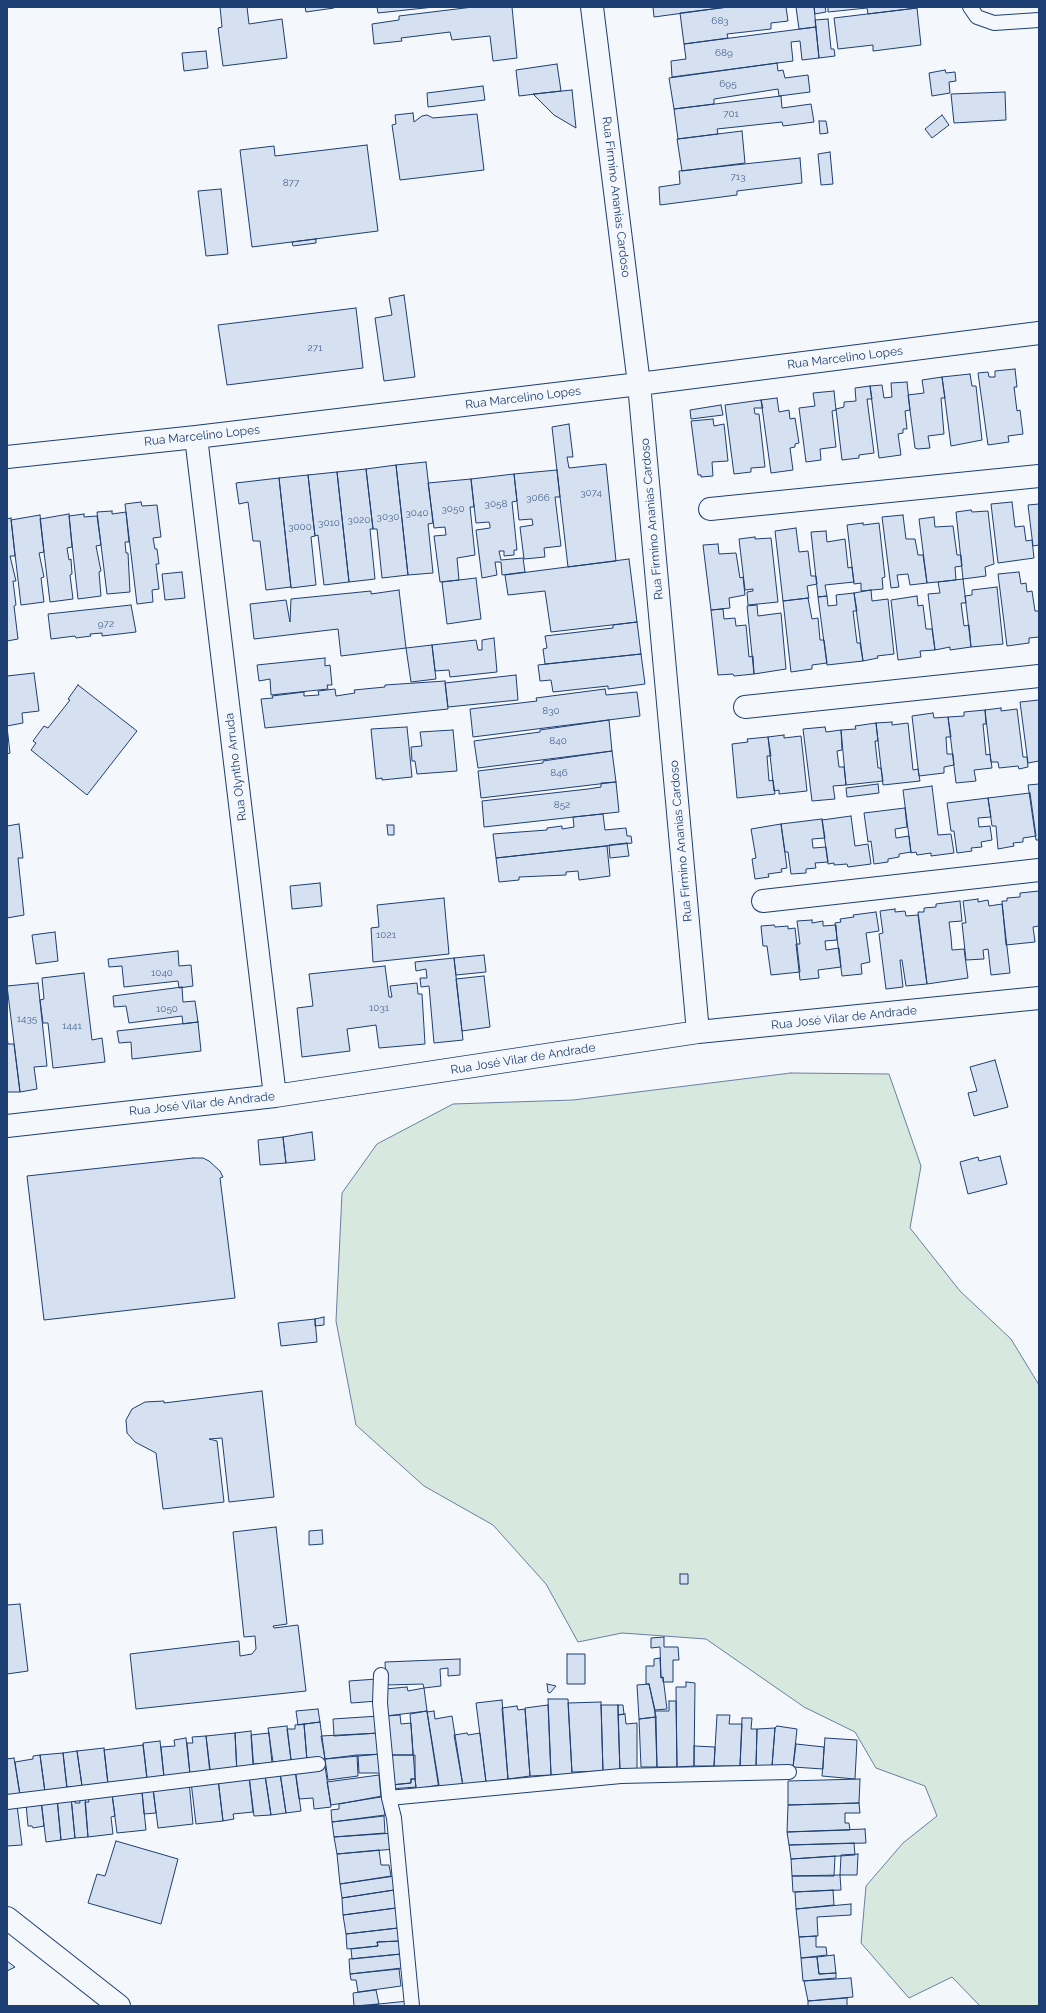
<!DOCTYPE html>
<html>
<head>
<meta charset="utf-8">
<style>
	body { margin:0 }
	#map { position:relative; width:1046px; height:2013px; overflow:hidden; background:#f4f7fb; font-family:Raleway,sans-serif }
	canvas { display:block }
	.frame { position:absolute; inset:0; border:8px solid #1d3f73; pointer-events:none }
</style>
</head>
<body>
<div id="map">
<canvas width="1046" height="2013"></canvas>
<div class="frame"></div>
</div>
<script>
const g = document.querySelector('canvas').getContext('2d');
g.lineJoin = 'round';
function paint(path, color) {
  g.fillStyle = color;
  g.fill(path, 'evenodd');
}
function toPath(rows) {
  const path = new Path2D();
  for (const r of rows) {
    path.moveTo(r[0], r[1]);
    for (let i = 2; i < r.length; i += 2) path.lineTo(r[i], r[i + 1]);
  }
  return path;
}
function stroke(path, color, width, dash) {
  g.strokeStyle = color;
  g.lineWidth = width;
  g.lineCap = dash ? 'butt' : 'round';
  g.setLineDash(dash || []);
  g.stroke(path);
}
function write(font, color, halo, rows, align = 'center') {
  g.font = font + ' Raleway,sans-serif';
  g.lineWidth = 3;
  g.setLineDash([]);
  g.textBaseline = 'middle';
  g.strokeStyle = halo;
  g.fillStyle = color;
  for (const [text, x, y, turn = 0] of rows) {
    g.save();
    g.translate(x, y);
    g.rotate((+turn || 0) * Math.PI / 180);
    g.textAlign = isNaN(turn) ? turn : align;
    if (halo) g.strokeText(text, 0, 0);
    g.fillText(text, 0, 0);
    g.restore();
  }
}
const green = toPath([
	[791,1073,889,1074,921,1166,910,1228,960,1291,1011,1339,1039,1385,1039,2006,980,2006,952,1977,909,1998,861,1943,866,1886,903,1843,937,1816,925,1786,876,1768,855,1732,804,1707,706,1639,622,1633,578,1642,546,1584,493,1525,424,1486,356,1425,336,1321,342,1193,377,1144,453,1104,573,1100,791,1073]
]);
const building = toPath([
	[220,7,247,7,249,24,282,19,287,58,223,66,218,28,222,27,220,7],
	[305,7,334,7,334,8,306,12,305,7],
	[377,7,434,7,378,13,377,7],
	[473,7,512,7,517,58,493,61,490,36,452,40,450,32,401,38,402,41,374,44,372,24,399,20,399,16,473,7],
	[653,7,728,7,654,17,653,7],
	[728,7,786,7,788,21,771,23,771,29,727,34,728,38,684,44,680,13,728,7],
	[796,7,814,7,816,27,799,29,796,7],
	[814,7,825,7,826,12,815,14,814,7],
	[828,7,917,7,917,8,868,14,867,8,828,12,828,7],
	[917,8,921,45,873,51,873,45,838,49,834,18,917,8],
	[828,19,831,49,834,49,835,56,819,58,815,20,828,19],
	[816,27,819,58,802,60,800,41,791,42,793,61,672,77,671,61,686,59,684,44,816,27],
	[206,51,208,68,184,71,182,53,206,51],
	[777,63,778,71,783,70,785,78,808,75,810,92,779,96,778,89,714,99,714,104,674,109,669,78,777,63],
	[557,64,561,91,519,96,516,70,557,64],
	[945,70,946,73,955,72,956,81,949,82,950,93,932,96,929,73,945,70],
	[483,86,485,100,428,107,427,93,483,86],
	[572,90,576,128,554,115,533,94,572,90],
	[1005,92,1006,120,954,123,951,94,1005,92],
	[781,96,782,108,811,104,814,122,783,126,782,122,717,129,718,134,678,139,674,109,781,96],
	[413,113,414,122,422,116,427,115,433,118,477,114,484,170,400,180,392,125,396,124,395,115,413,113],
	[942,115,949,125,932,138,925,129,942,115],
	[819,121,826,121,828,133,820,134,819,121],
	[742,131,745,163,682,171,677,139,742,131],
	[367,145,378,231,252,247,240,150,274,146,275,156,367,145],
	[830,152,833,184,821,185,818,154,830,152],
	[800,158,802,183,737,191,737,195,660,205,659,187,680,184,679,171,800,158],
	[221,189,228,254,206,256,198,191,221,189],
	[316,239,316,243,293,246,292,242,316,239],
	[404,295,415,377,384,381,375,318,392,315,389,298,404,295],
	[356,308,363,368,227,385,218,325,356,308],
	[1015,369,1017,387,1014,387,1017,411,1020,410,1023,434,1008,436,1009,442,988,445,978,373,988,372,989,377,995,377,995,371,1015,369],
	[970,374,972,386,976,386,982,440,951,446,942,377,970,374],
	[942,377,945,398,941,398,944,434,928,436,930,448,918,449,915,448,908,395,924,393,922,380,942,377],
	[907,382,910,410,905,411,907,429,903,429,903,433,898,434,901,455,879,458,870,386,882,385,884,398,892,397,891,383,907,382],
	[870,386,872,399,867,399,874,453,859,455,859,458,842,460,836,409,844,407,844,402,856,401,855,388,870,386],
	[834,391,836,410,832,411,836,447,820,449,821,460,806,462,799,408,815,406,813,393,834,391],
	[777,398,779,412,789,410,790,419,795,418,799,443,795,444,795,447,790,448,793,470,771,473,761,400,777,398],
	[761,400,763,408,754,408,755,414,759,414,765,467,751,468,751,472,734,474,725,405,761,400],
	[721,405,723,415,691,419,690,410,721,405],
	[713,419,714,426,724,424,728,461,712,462,713,476,701,477,701,475,698,475,691,421,713,419],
	[569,424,573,457,567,457,569,468,606,464,616,561,568,567,552,427,569,424],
	[426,462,433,523,428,524,433,573,408,575,396,465,426,462],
	[396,465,408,575,382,578,377,529,373,529,366,469,396,465],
	[366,469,373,529,370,529,375,579,349,582,337,472,366,469],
	[557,470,560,497,555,497,561,546,544,548,545,557,524,559,520,527,533,525,532,519,519,520,514,474,557,470],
	[337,472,349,582,324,585,318,535,315,536,308,475,337,472],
	[514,474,517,501,512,502,517,550,514,550,514,555,504,556,504,551,499,551,501,560,523,558,525,572,502,575,501,562,495,562,497,575,482,578,476,530,490,528,490,526,489,522,476,523,471,479,514,474],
	[308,475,315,536,311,537,316,585,291,588,279,478,308,475],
	[279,478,291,587,266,590,260,541,253,541,248,502,239,504,236,483,279,478],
	[471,479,474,507,470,507,475,555,457,558,459,580,440,582,434,536,446,535,445,527,434,528,428,483,471,479],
	[141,502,142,506,157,505,161,537,153,538,155,549,157,549,159,564,156,564,159,589,152,590,153,602,137,604,125,504,141,502],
	[1012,502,1015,527,1024,526,1026,541,1032,540,1034,558,998,563,991,504,1012,502],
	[1039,504,1039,545,1033,546,1028,505,1039,504],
	[971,510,972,512,988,511,994,564,985,567,986,576,963,579,956,512,971,510],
	[112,511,112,514,126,512,129,542,125,542,126,553,128,553,130,592,107,594,97,512,112,511],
	[69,514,72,547,67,548,69,560,71,559,72,574,70,575,73,599,50,602,40,519,69,514],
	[84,514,84,517,97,516,101,545,96,546,101,571,99,572,101,596,78,599,69,516,84,514],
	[40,515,44,552,39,553,44,577,41,578,44,602,21,605,11,520,40,515],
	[903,515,906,539,915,539,918,555,923,555,927,583,910,585,908,574,897,575,899,587,891,588,882,517,903,515],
	[934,517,935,527,953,526,957,555,961,555,962,566,955,567,956,580,927,583,919,519,934,517],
	[11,518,15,556,10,556,16,581,13,581,16,605,14,606,18,639,7,641,7,519,11,518],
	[863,523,863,525,879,523,885,577,882,578,883,589,861,591,861,583,854,584,847,525,863,523],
	[796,528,799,552,808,551,811,576,816,576,817,584,807,586,809,598,783,601,775,531,796,528],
	[826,531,827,542,845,539,848,568,852,567,854,582,825,585,827,596,818,597,811,532,826,531],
	[755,537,755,539,771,538,778,602,748,605,747,592,753,591,753,589,745,590,739,539,755,537],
	[718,544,719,554,736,553,740,578,743,577,745,595,729,598,730,608,711,610,703,545,718,544],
	[629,559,637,622,551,632,545,591,508,595,505,575,629,559],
	[182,572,185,598,165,600,162,574,182,572],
	[1019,572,1021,584,1026,583,1027,592,1032,591,1035,611,1039,611,1039,637,1029,638,1029,643,1007,646,998,574,1019,572],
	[476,578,481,619,447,624,442,582,476,578],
	[963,579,966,603,961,603,964,626,969,625,971,647,950,650,950,647,935,650,928,594,940,593,938,582,963,579],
	[997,587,1003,644,971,647,965,596,972,595,972,590,997,587],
	[399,590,406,648,341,656,338,629,254,639,250,604,286,600,290,622,291,599,371,591,371,594,399,590],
	[871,590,872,601,888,599,894,654,877,656,878,658,863,661,854,593,871,590],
	[854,593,857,611,853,611,857,643,860,643,863,661,827,665,818,597,827,596,828,606,837,605,836,595,854,593],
	[917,596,918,606,923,605,926,629,932,629,935,650,920,651,921,657,898,660,891,600,917,596],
	[808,598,812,619,818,618,820,640,824,640,827,663,812,665,812,669,791,672,783,601,808,598],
	[131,605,136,632,102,636,102,633,90,634,91,636,76,638,75,636,51,639,48,614,131,605],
	[757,605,758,616,781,613,786,669,754,674,747,606,757,605],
	[723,609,724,619,735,618,736,626,746,625,749,657,753,656,754,674,734,676,733,674,718,675,711,610,723,609],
	[637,622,641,654,545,664,543,649,547,648,545,636,613,628,613,625,637,622],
	[494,638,497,672,450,677,449,670,435,671,432,645,476,640,478,650,482,650,482,640,494,638],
	[432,645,436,679,411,682,406,648,432,645],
	[641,654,645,684,608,689,608,686,553,692,551,680,540,681,538,665,641,654],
	[325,658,325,666,330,665,332,685,327,685,328,689,271,695,270,679,259,681,257,665,325,658],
	[34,673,39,711,22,713,23,723,7,726,7,676,34,673],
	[516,675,518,700,448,707,445,683,516,675],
	[445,681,448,709,265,728,261,699,273,698,272,696,304,692,304,696,319,695,318,691,335,689,336,696,355,693,354,690,385,687,385,685,445,681],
	[78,685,137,731,87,795,31,750,36,743,33,741,44,726,48,728,70,700,68,699,78,685],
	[605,689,606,695,637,692,640,716,473,737,470,709,537,701,536,698,605,689],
	[1039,700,1039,761,1028,763,1020,702,1039,700],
	[1001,708,1001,711,1017,709,1023,757,1027,757,1028,767,1019,769,1018,766,999,768,998,762,991,762,985,710,1001,708],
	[985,710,986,724,983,724,986,755,990,754,992,768,974,770,976,781,956,783,948,717,964,716,964,712,985,710],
	[933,713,934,718,948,717,951,737,946,737,947,754,953,754,954,765,944,767,944,773,919,776,912,716,933,713],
	[609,720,612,751,478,768,474,741,540,732,540,730,609,720],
	[892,722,892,725,908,723,913,770,918,769,920,781,883,785,876,723,892,722],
	[876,723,878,741,875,741,878,768,881,768,883,781,846,785,841,730,856,729,855,726,876,723],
	[7,727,10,753,7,754,7,727],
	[407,727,412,777,382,780,382,778,376,779,371,729,407,727],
	[825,727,826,732,841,730,842,750,837,751,839,767,844,767,846,785,833,786,835,799,812,801,803,729,825,727],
	[453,730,457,771,417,774,415,761,412,761,411,747,422,746,420,732,453,730],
	[784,735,784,738,801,736,807,791,779,794,779,790,774,791,768,737,784,735],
	[768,737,771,756,767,756,769,781,773,780,775,794,737,798,732,744,748,742,747,739,768,737],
	[612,751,616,782,481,798,478,771,543,763,543,761,612,751],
	[616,782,619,812,484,827,482,801,588,789,601,787,601,783,616,782],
	[878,784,879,793,847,797,846,788,878,784],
	[1039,784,1039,840,1036,840,1028,785,1039,784],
	[932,786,938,835,951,834,954,853,931,856,931,853,917,855,916,852,911,853,903,790,932,786],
	[1030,793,1036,836,1023,838,1023,842,1013,843,1014,846,998,849,996,826,992,826,988,798,1030,793],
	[988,798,991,817,978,818,979,827,990,826,992,840,981,842,982,847,971,848,972,851,957,853,954,831,951,831,947,803,988,798],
	[905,808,907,827,895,829,896,838,909,836,911,852,899,854,899,857,888,859,888,862,874,864,871,841,868,842,864,813,905,808],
	[603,814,605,830,626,828,627,836,631,836,632,843,496,858,493,834,547,830,547,828,562,826,562,829,574,827,573,817,603,814],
	[851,816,855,846,868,844,871,864,848,867,847,864,834,865,834,863,828,864,822,820,851,816],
	[822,819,825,838,812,839,813,848,826,847,828,862,815,863,816,868,806,869,806,873,791,874,788,852,785,852,781,824,822,819],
	[19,824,23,858,18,858,24,915,7,918,7,826,19,824],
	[781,824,787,868,781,869,782,872,768,874,769,877,755,879,752,859,756,858,751,829,781,824],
	[387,825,394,825,394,835,388,835,387,825],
	[627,843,629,856,610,858,609,845,627,843],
	[607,846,610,876,579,880,578,871,566,872,566,875,519,877,519,880,499,882,496,858,607,846],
	[320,883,322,906,292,909,290,886,320,883],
	[1039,891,1039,926,1033,927,1035,942,1006,945,1002,901,1007,901,1007,898,1020,897,1020,893,1039,891],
	[444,898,449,954,373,962,371,928,379,927,377,905,444,898],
	[978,899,978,902,988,900,989,906,1002,904,1010,973,991,975,988,949,983,950,984,959,966,960,962,923,966,923,963,901,978,899],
	[960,901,962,921,949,922,951,937,952,950,964,949,968,978,927,984,918,912,924,912,924,908,936,907,936,904,960,901],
	[895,909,895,912,905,911,906,916,918,915,927,984,906,986,902,960,900,960,903,987,886,989,879,934,883,933,880,911,895,909],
	[876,912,879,931,866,933,870,962,861,964,862,974,842,976,835,923,841,922,840,919,854,917,853,915,876,912],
	[812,920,812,923,823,921,823,926,836,925,837,940,825,941,826,950,839,948,841,967,818,970,819,978,800,980,796,944,800,944,797,921,812,920],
	[774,925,775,927,788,926,788,929,795,928,800,972,771,975,767,946,763,946,761,926,774,925],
	[55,932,58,961,36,964,32,935,55,932],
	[178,951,179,966,191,965,193,986,179,988,178,981,124,987,122,966,109,967,108,959,178,951],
	[484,955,486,972,456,975,454,958,484,955],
	[454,958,463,1040,434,1043,429,986,421,987,420,978,427,978,426,969,416,971,415,962,454,958],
	[385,966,389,997,392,997,390,986,417,983,418,994,422,994,425,1044,379,1048,376,1025,347,1029,350,1051,302,1057,297,1008,313,1006,309,974,385,966],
	[84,973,92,1040,102,1038,105,1062,53,1068,48,1023,43,1023,40,1000,44,999,42,978,84,973],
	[484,976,490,1027,462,1031,456,979,484,976],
	[38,983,47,1066,34,1067,37,1089,20,1092,7,986,38,983],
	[182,987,183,1002,195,1001,198,1022,183,1024,182,1016,129,1023,126,1006,114,1007,113,996,182,987],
	[198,1022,201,1051,132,1059,131,1042,119,1043,117,1031,198,1022],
	[7,1037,8,1044,14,1044,20,1092,7,1092,7,1037],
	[995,1060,1008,1107,974,1116,968,1093,977,1091,970,1067,995,1060],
	[312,1132,315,1160,286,1163,283,1137,312,1132],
	[283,1137,286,1163,260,1165,258,1140,283,1137],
	[1000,1156,1007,1184,968,1194,960,1162,978,1157,979,1161,1000,1156],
	[193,1158,203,1158,209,1161,220,1171,223,1177,220,1178,235,1298,44,1320,27,1176,193,1158],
	[324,1317,324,1325,315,1326,315,1319,324,1317],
	[315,1319,317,1342,281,1346,278,1323,315,1319],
	[262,1391,274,1497,229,1502,222,1438,209,1439,217,1441,224,1502,163,1509,156,1453,135,1442,127,1433,126,1420,132,1409,145,1402,164,1401,164,1403,262,1391],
	[276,1527,287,1624,273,1626,274,1628,298,1625,306,1691,136,1709,130,1654,239,1641,240,1656,252,1654,256,1649,255,1636,244,1637,233,1532,276,1527],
	[322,1530,323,1544,309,1545,309,1531,322,1530],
	[680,1574,688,1574,688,1584,680,1584,680,1574],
	[20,1604,28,1671,7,1674,7,1605,20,1604],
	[664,1637,664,1647,678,1647,679,1660,673,1660,673,1682,663,1682,663,1677,661,1678,660,1647,651,1648,651,1638,664,1637],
	[567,1654,585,1654,585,1684,567,1684,567,1654],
	[660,1658,661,1678,663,1677,667,1709,655,1710,649,1684,646,1684,646,1666,654,1666,654,1659,660,1658],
	[460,1659,460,1675,448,1676,448,1668,440,1669,441,1686,424,1688,423,1684,386,1685,385,1662,460,1659],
	[377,1679,378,1701,351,1703,349,1681,377,1679],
	[686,1682,695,1683,694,1766,677,1767,676,1687,686,1687,686,1682],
	[547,1684,556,1686,550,1693,548,1692,547,1684],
	[649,1684,656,1717,639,1719,637,1685,649,1684],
	[407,1687,408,1691,424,1688,427,1711,386,1716,385,1689,407,1687],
	[548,1699,568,1699,572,1774,551,1775,548,1699],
	[502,1700,508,1779,486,1782,476,1703,502,1700],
	[669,1701,676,1701,677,1767,657,1767,655,1711,669,1711,669,1701],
	[601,1702,603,1771,572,1772,568,1703,601,1702],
	[548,1705,551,1775,530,1776,525,1708,548,1705],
	[601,1705,618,1705,620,1772,603,1773,601,1705],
	[618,1705,623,1705,624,1714,618,1715,618,1705],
	[517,1706,518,1710,525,1709,530,1776,508,1779,502,1708,517,1706],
	[318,1709,320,1722,298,1725,296,1711,318,1709],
	[427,1711,439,1785,416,1789,410,1714,427,1711],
	[434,1711,435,1719,452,1716,463,1786,439,1789,427,1712,434,1711],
	[625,1714,626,1724,637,1723,637,1771,620,1772,618,1715,625,1714],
	[400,1715,401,1724,411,1723,413,1755,388,1755,386,1716,400,1715],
	[717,1715,730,1715,729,1724,742,1724,740,1766,714,1766,717,1715],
	[379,1716,379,1733,334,1736,333,1719,379,1716],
	[656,1717,657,1767,641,1767,639,1719,656,1717],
	[742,1718,752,1718,751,1729,757,1729,756,1766,740,1766,742,1718],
	[320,1722,325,1759,307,1761,304,1724,320,1722],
	[304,1724,307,1760,291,1760,287,1729,295,1729,295,1725,304,1724],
	[287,1726,291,1760,273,1762,268,1728,287,1726],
	[777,1726,797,1729,793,1767,772,1766,775,1728,777,1726],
	[775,1728,772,1766,756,1766,757,1729,775,1728],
	[251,1731,254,1771,237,1773,235,1733,251,1731],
	[235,1733,237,1773,211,1777,206,1736,235,1733],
	[269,1733,272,1763,253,1764,251,1735,269,1733],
	[379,1733,381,1754,325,1759,321,1736,379,1733],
	[467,1733,468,1735,480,1733,486,1782,463,1786,454,1735,467,1733],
	[206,1736,210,1773,190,1774,187,1743,193,1743,192,1737,206,1736],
	[186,1738,190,1774,164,1777,161,1747,175,1746,174,1740,186,1738],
	[825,1738,857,1740,855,1779,822,1776,825,1738],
	[160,1741,164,1777,147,1778,143,1743,160,1741],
	[796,1744,824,1747,823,1769,793,1767,796,1744],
	[143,1745,147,1779,108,1784,104,1750,143,1745],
	[694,1746,715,1747,714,1766,694,1766,694,1746],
	[104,1748,108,1784,82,1786,77,1751,104,1748],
	[77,1751,82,1786,67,1787,63,1753,77,1751],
	[63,1753,67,1789,45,1792,40,1755,63,1753],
	[385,1754,385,1773,359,1773,358,1755,385,1754],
	[40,1755,45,1792,20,1795,15,1762,33,1759,33,1756,40,1755],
	[357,1755,358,1776,328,1780,325,1759,357,1755],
	[388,1755,415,1755,415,1779,411,1779,411,1783,391,1785,388,1755],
	[14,1758,20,1795,7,1797,7,1759,14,1758],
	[325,1766,331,1807,314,1809,313,1798,299,1799,295,1770,325,1766],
	[295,1768,301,1811,286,1813,280,1773,295,1768],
	[280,1773,286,1813,271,1815,265,1775,280,1773],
	[265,1775,271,1815,254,1816,249,1776,265,1775],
	[379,1775,381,1797,331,1805,327,1782,379,1775],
	[249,1776,253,1812,233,1814,234,1819,223,1821,218,1779,249,1776],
	[218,1779,223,1821,196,1824,191,1782,218,1779],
	[411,1779,415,1779,416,1787,391,1789,391,1785,411,1783,411,1779],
	[860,1779,859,1803,788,1805,788,1781,860,1779],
	[189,1782,193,1824,158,1828,153,1788,189,1782],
	[153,1789,156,1813,144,1814,142,1792,153,1789],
	[142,1792,146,1830,117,1833,112,1794,142,1792],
	[112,1794,115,1816,111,1817,113,1834,88,1837,85,1802,89,1802,88,1797,112,1794],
	[79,1796,85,1796,88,1837,75,1838,71,1797,75,1797,75,1803,80,1803,79,1796],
	[382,1796,385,1815,332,1822,331,1810,339,1809,339,1804,382,1796],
	[71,1797,75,1838,61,1840,57,1798,71,1797],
	[57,1798,61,1840,46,1842,41,1800,57,1798],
	[41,1800,44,1826,33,1828,32,1826,28,1826,26,1803,41,1800],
	[859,1803,860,1813,845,1813,845,1823,849,1823,850,1830,787,1832,788,1805,859,1803],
	[17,1805,22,1845,7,1846,7,1807,17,1805],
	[384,1816,385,1833,334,1837,332,1822,384,1816],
	[865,1829,866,1843,789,1845,787,1832,865,1829],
	[394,1833,395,1849,337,1854,334,1837,394,1833],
	[116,1841,178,1859,161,1924,88,1903,97,1874,105,1876,116,1841],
	[854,1843,855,1855,791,1859,789,1845,854,1843],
	[379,1850,381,1865,389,1865,391,1876,340,1884,337,1854,379,1850],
	[858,1854,857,1875,840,1875,841,1855,858,1854],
	[835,1856,834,1876,792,1876,791,1859,835,1856],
	[840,1875,841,1890,793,1892,792,1876,840,1875],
	[395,1876,394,1890,342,1898,340,1884,395,1876],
	[394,1890,396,1908,343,1915,342,1898,394,1890],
	[833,1890,834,1905,796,1909,795,1892,833,1890],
	[851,1904,851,1915,817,1917,818,1936,799,1937,796,1909,851,1904],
	[396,1908,398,1928,346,1934,343,1915,396,1908],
	[398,1928,400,1941,377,1942,378,1946,347,1949,346,1934,398,1928],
	[816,1936,816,1947,826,1947,827,1955,801,1958,799,1937,816,1936],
	[400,1941,401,1954,352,1959,351,1949,378,1946,377,1942,400,1941],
	[401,1954,402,1968,350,1974,349,1959,401,1954],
	[834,1955,836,1973,819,1974,817,1957,834,1955],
	[817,1957,819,1974,836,1973,836,1978,803,1981,801,1958,817,1957],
	[7,1961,15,1967,7,1971,7,1961],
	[399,1969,401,1986,358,1992,356,1980,351,1980,350,1974,399,1969],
	[851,1978,853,1997,808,2001,804,1981,851,1978],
	[376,1990,379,2004,354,2006,353,1993,376,1990],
	[847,1998,847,2006,807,2006,808,2005,808,2001,847,1998],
	[408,2001,408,2006,366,2006,379,2004,408,2001]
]);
const lane = toPath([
	[970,7,977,17,994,23,1039,20],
	[381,1675,380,1703,389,1798],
	[7,1802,318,1764],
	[412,2006,394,1818,389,1798,621,1776,789,1772]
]);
const street = toPath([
	[592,7,639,384,698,1032],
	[196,437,275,1096],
	[7,457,196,437,639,384,1039,333],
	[710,509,1039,476],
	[745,707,1039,676],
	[763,901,1039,870],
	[7,1126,275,1096,698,1032,1039,998],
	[7,1918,119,2006]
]);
const numberNames = [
	["683",720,21],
	["689",724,53],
	["695",728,84],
	["701",731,114],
	["713",738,177],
	["877",291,183],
	["271",315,348],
	["3074",591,493],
	["3066",538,498],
	["3058",496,504],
	["3050",453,509],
	["3040",417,513],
	["3030",388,517],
	["3020",359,520],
	["3010",329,523],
	["3000",300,527],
	["972",106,624],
	["830",551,711],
	["840",558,741],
	["846",559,773],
	["852",562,805],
	["1021",386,935],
	["1040",162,973],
	["1031",379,1008],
	["1050",167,1009],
	["1435",27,1019],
	["1441",72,1026]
];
const streetNames = [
	["Rua Firmino Ananias Cardoso",616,197,83],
	["Rua Marcelino Lopes",845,358,-7],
	["Rua Marcelino Lopes",523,398,-7],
	["Rua Marcelino Lopes",202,436,-6],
	["Rua Firmino Ananias Cardoso",652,519,-95],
	["Rua Olyntho Arruda",236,767,-97],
	["Rua Firmino Ananias Cardoso",681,841,-95],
	["Rua José Vilar de Andrade",844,1018,-6],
	["Rua José Vilar de Andrade",523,1059,-9],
	["Rua José Vilar de Andrade",202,1104,-6]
];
paint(green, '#d7e8df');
stroke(green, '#687fa3', 1);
paint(building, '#d5e0f0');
stroke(building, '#1d3f73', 1);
stroke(lane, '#1d3f73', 16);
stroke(street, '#1d3f73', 24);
stroke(lane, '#f4f7fb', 14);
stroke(street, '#f4f7fb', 22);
write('10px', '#4b6792', null, numberNames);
write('12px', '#1d3f73', '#f4f7fb', streetNames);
</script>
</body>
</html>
